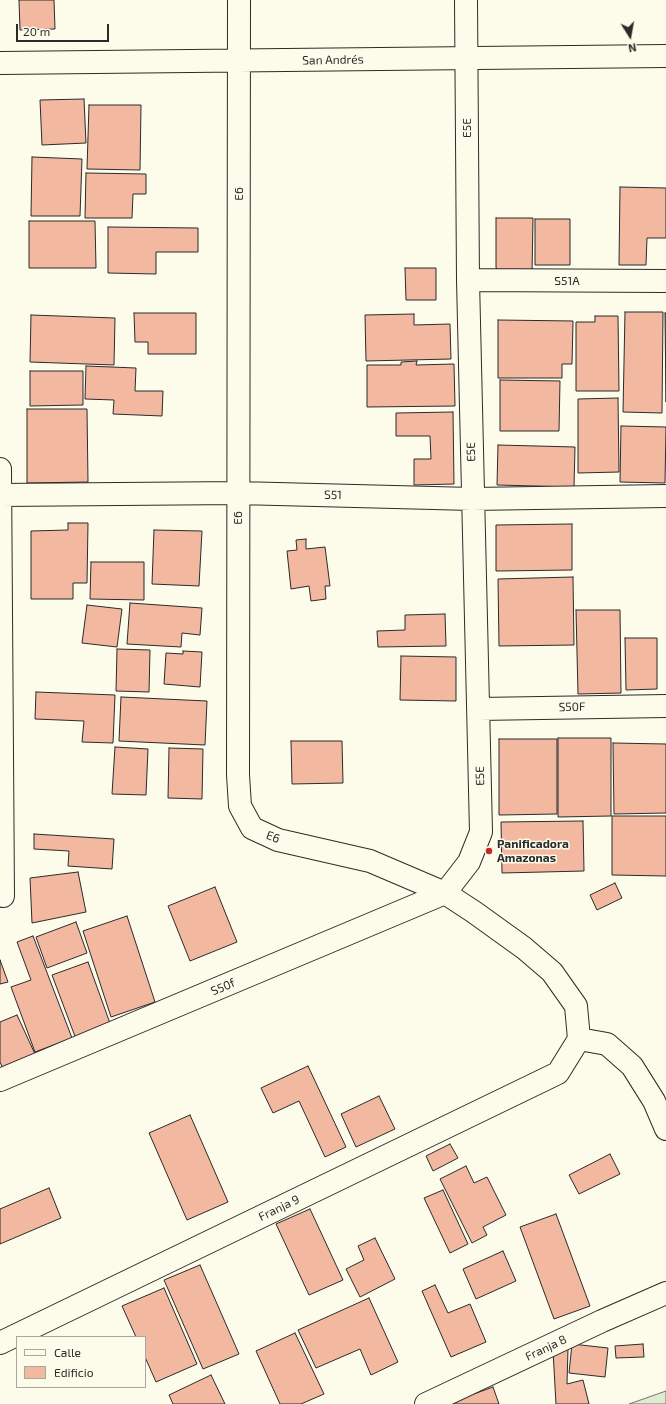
<!DOCTYPE html>
<html>
<head>
<meta charset="utf-8">
<style>
	body { margin:0 }
	#map { position:relative; width:666px; height:1404px; overflow:hidden; background:#fdfbea; font-family:"Exo 2",sans-serif }
	canvas { display:block }
	.legend { position:absolute; left:16px; top:1336px; width:130px; height:52px; box-sizing:border-box; background:#fdfbea; border:1px solid #a9a89e; margin:0; padding:5px 7px; list-style:none; font-size:12px; color:#2b2b2b }
	.legend li { display:flex; align-items:center; gap:8px; height:20px }
	.legend b { width:20px; border:1px solid #a9a89e }
	.north { position:absolute; left:610px; top:16px; width:40px; height:40px; -webkit-text-stroke:3px #fdfbea; paint-order:stroke; rotate:169deg; font-size:11px; font-weight:700; line-height:16px; text-align:center; color:#2b2b2b }
	.north::after { content:''; display:block; margin:auto; width:14px; height:18px; background:#2b2b2b; clip-path:polygon(50% 0,100% 100%,50% 72%,0 100%) }
	.scale { position:absolute; left:16px; top:24px; width:93px; height:18px; box-sizing:border-box; border:2px solid #2b2b2b; border-top:0; padding-left:5px; font-size:12px; line-height:14px; white-space:nowrap; color:#2b2b2b; -webkit-text-stroke:3px #fdfbea; paint-order:stroke }
</style>
</head>
<body>
<div id="map">
<canvas width="666" height="1404"></canvas>
<ul class="legend">
<li><b style="height:5px;background:#fdfbea"></b>Calle</li>
<li><b style="height:11px;background:#f2b8a0"></b>Edificio</li>
</ul>
<div class="north">N</div>
<div class="scale">20 m</div>
</div>
<script>
const g = document.querySelector('canvas').getContext('2d');
g.lineJoin = 'round';
function paint(path, color) {
  g.fillStyle = color;
  g.fill(path, 'evenodd');
}
function toPath(rows) {
  const path = new Path2D();
  for (const r of rows) {
    path.moveTo(r[0], r[1]);
    for (let i = 2; i < r.length; i += 2) path.lineTo(r[i], r[i + 1]);
  }
  return path;
}
function stroke(path, color, width, dash) {
  g.strokeStyle = color;
  g.lineWidth = width;
  g.lineCap = dash ? 'butt' : 'round';
  g.setLineDash(dash || []);
  g.stroke(path);
}
function write(font, color, halo, rows, align = 'center') {
  g.font = font + ' "Exo 2",sans-serif';
  g.lineWidth = 3;
  g.setLineDash([]);
  g.textBaseline = 'middle';
  g.strokeStyle = halo;
  g.fillStyle = color;
  for (const [text, x, y, turn = 0] of rows) {
    g.save();
    g.translate(x, y);
    g.rotate((+turn || 0) * Math.PI / 180);
    g.textAlign = isNaN(turn) ? turn : align;
    if (halo) g.strokeText(text, 0, 0);
    g.fillText(text, 0, 0);
    g.restore();
  }
}
const green = toPath([
	[666,1391,666,1404,629,1404,666,1391]
]);
const building = toPath([
	[19,0,54,0,55,29,20,30,19,0],
	[84,99,86,143,42,145,40,100,84,99],
	[89,105,141,105,140,170,87,169,89,105],
	[32,157,82,159,80,216,31,216,32,157],
	[86,173,146,174,146,194,133,194,132,218,85,218,86,173],
	[620,187,666,188,666,238,647,238,646,265,619,265,620,187],
	[496,218,533,218,532,274,497,271,496,267,496,218],
	[535,219,570,219,570,265,535,265,535,219],
	[29,221,95,221,96,268,29,268,29,221],
	[108,227,198,228,198,252,156,252,156,274,108,273,108,227],
	[405,268,436,268,436,300,406,300,405,268],
	[625,312,663,312,662,413,623,412,625,312],
	[134,313,196,313,196,354,148,354,148,342,135,342,134,313],
	[665,313,666,313,666,402,665,313],
	[414,314,414,325,450,324,451,359,366,361,365,315,414,314],
	[31,315,115,318,114,365,30,362,31,315],
	[595,316,618,316,619,391,576,391,576,322,595,322,595,316],
	[498,320,573,321,572,364,562,364,562,378,498,378,498,320],
	[417,361,416,365,454,364,455,406,367,407,367,365,401,365,401,362,417,361],
	[86,366,136,368,135,391,163,391,162,416,113,414,114,400,85,399,86,366],
	[30,371,83,371,83,405,30,406,30,371],
	[500,380,560,381,559,431,500,431,500,380],
	[618,398,619,472,578,473,578,399,618,398],
	[27,409,87,409,88,482,27,483,27,409],
	[453,412,454,484,414,485,414,459,431,459,430,436,396,436,396,413,453,412],
	[621,426,666,427,665,483,620,482,621,426],
	[498,445,575,447,574,487,497,485,498,445],
	[68,523,88,523,87,583,73,583,73,599,31,599,31,531,68,530,68,523],
	[572,524,572,570,496,571,496,525,572,524],
	[154,530,202,531,199,586,152,584,154,530],
	[306,539,306,549,325,547,330,586,325,586,326,599,311,601,309,586,291,589,287,551,297,550,296,540,306,539],
	[91,562,144,562,144,600,90,599,91,562],
	[573,577,574,645,499,646,498,579,573,577],
	[130,603,202,608,200,635,182,633,181,647,127,644,130,603],
	[87,605,122,609,117,647,82,643,87,605],
	[576,610,620,610,621,693,578,694,576,610],
	[445,614,446,646,378,647,377,631,405,630,405,615,445,614],
	[625,638,657,638,657,689,626,690,625,638],
	[117,649,150,650,149,692,116,691,117,649],
	[183,651,202,652,200,687,164,684,166,653,183,654,183,651],
	[401,656,456,657,456,701,400,700,401,656],
	[36,692,115,695,113,743,82,742,84,721,35,719,36,692],
	[121,697,207,701,205,745,119,741,121,697],
	[558,738,611,738,611,816,558,817,558,738],
	[499,739,557,739,557,814,499,815,499,739],
	[291,741,342,741,343,783,292,784,291,741],
	[613,743,666,744,666,813,614,814,613,743],
	[115,747,148,749,146,795,112,794,115,747],
	[169,748,203,749,202,799,168,798,169,748],
	[612,816,666,816,666,876,612,875,612,816],
	[583,821,584,871,502,873,501,822,583,821],
	[34,834,114,839,112,869,68,866,69,851,34,849,34,834],
	[78,872,86,912,32,923,30,878,78,872],
	[615,883,622,898,597,910,590,895,615,883],
	[215,887,237,942,190,961,168,906,215,887],
	[127,916,155,1002,111,1017,83,931,127,916],
	[76,922,87,953,47,968,36,937,76,922],
	[33,936,72,1038,35,1052,11,987,31,980,17,942,33,936],
	[0,960,8,982,0,984,0,960],
	[88,962,111,1026,76,1039,52,975,88,962],
	[17,1015,35,1054,3,1069,0,1062,0,1022,17,1015],
	[308,1066,346,1147,325,1157,299,1101,273,1113,261,1088,308,1066],
	[379,1096,395,1129,356,1147,341,1114,379,1096],
	[190,1115,228,1202,187,1220,149,1133,190,1115],
	[450,1144,458,1158,433,1171,426,1156,450,1144],
	[610,1154,620,1174,579,1194,569,1175,610,1154],
	[466,1166,474,1183,487,1177,506,1215,483,1227,487,1235,472,1243,440,1179,466,1166],
	[49,1188,61,1218,0,1244,0,1209,49,1188],
	[443,1190,468,1244,450,1253,424,1198,443,1190],
	[310,1209,343,1280,309,1295,276,1224,310,1209],
	[556,1214,590,1306,554,1319,520,1227,556,1214],
	[375,1238,395,1279,360,1297,346,1269,364,1260,358,1246,375,1238],
	[503,1251,516,1281,476,1299,463,1269,503,1251],
	[200,1265,239,1354,203,1369,164,1280,200,1265],
	[435,1285,448,1313,470,1304,486,1342,451,1357,422,1291,435,1285],
	[164,1288,197,1364,156,1382,145,1357,145,1337,136,1337,122,1306,164,1288],
	[369,1298,398,1362,371,1375,360,1349,316,1368,298,1330,369,1298],
	[295,1333,324,1394,301,1404,280,1404,256,1351,295,1333],
	[572,1344,608,1348,605,1377,569,1373,572,1344],
	[643,1344,644,1357,616,1358,615,1346,643,1344],
	[568,1349,567,1384,583,1380,589,1404,556,1404,553,1351,568,1349],
	[211,1375,225,1404,173,1404,169,1395,211,1375],
	[493,1387,499,1404,449,1404,449,1403,493,1387]
]);
const street = toPath([
	[0,63,666,56],
	[468,280,666,281],
	[0,469,3,896],
	[0,495,238,493,472,499,666,496],
	[479,709,666,706],
	[579,1039,607,1044,632,1066,654,1101,666,1129],
	[0,1080,445,893,469,862,481,832,468,280,466,0],
	[0,1343,558,1073,579,1039,576,1006,552,972,524,948,474,912,445,893,370,861,278,840,252,828,240,806,238,775,239,0],
	[426,1404,602,1321,666,1293]
]);
const markers = [
	[489,851,4,"#c62828"]
];
const streetNames = [
	["San Andrés",333,60,-1],
	["E5E",467,128,-90],
	["E6",239,194,-90],
	["S51A",567,281],
	["E5E",471,452,-91],
	["S51",333,495,1],
	["E6",238,518,-90],
	["S50F",572,707,-1],
	["E5E",480,776,-91],
	["E6",273,837,21],
	["S50f",223,987,-23],
	["Franja 9",279,1208,-26],
	["Franja 8",546,1348,-25]
];
const poiNames = [
	["Panificadora",497,844],
	["Amazonas",497,858]
];
paint(green, '#deebd1');
stroke(green, '#74746e', 1);
paint(building, '#f2b8a0');
stroke(building, '#2b2b2b', 1);
stroke(street, '#2b2b2b', 24);
stroke(street, '#fdfbea', 22);
for (const [x, y, r, color] of markers) {
  const dot = new Path2D();
  dot.arc(x, y, r, 0, 2 * Math.PI);
  g.fillStyle = color;
  g.fill(dot);
  stroke(dot, '#fdfbea', 1.5);
}
write('12px', '#2b2b2b', '#fdfbea', streetNames);
write('bold 12px', '#2b2b2b', '#fdfbea', poiNames, 'left');
</script>
</body>
</html>
